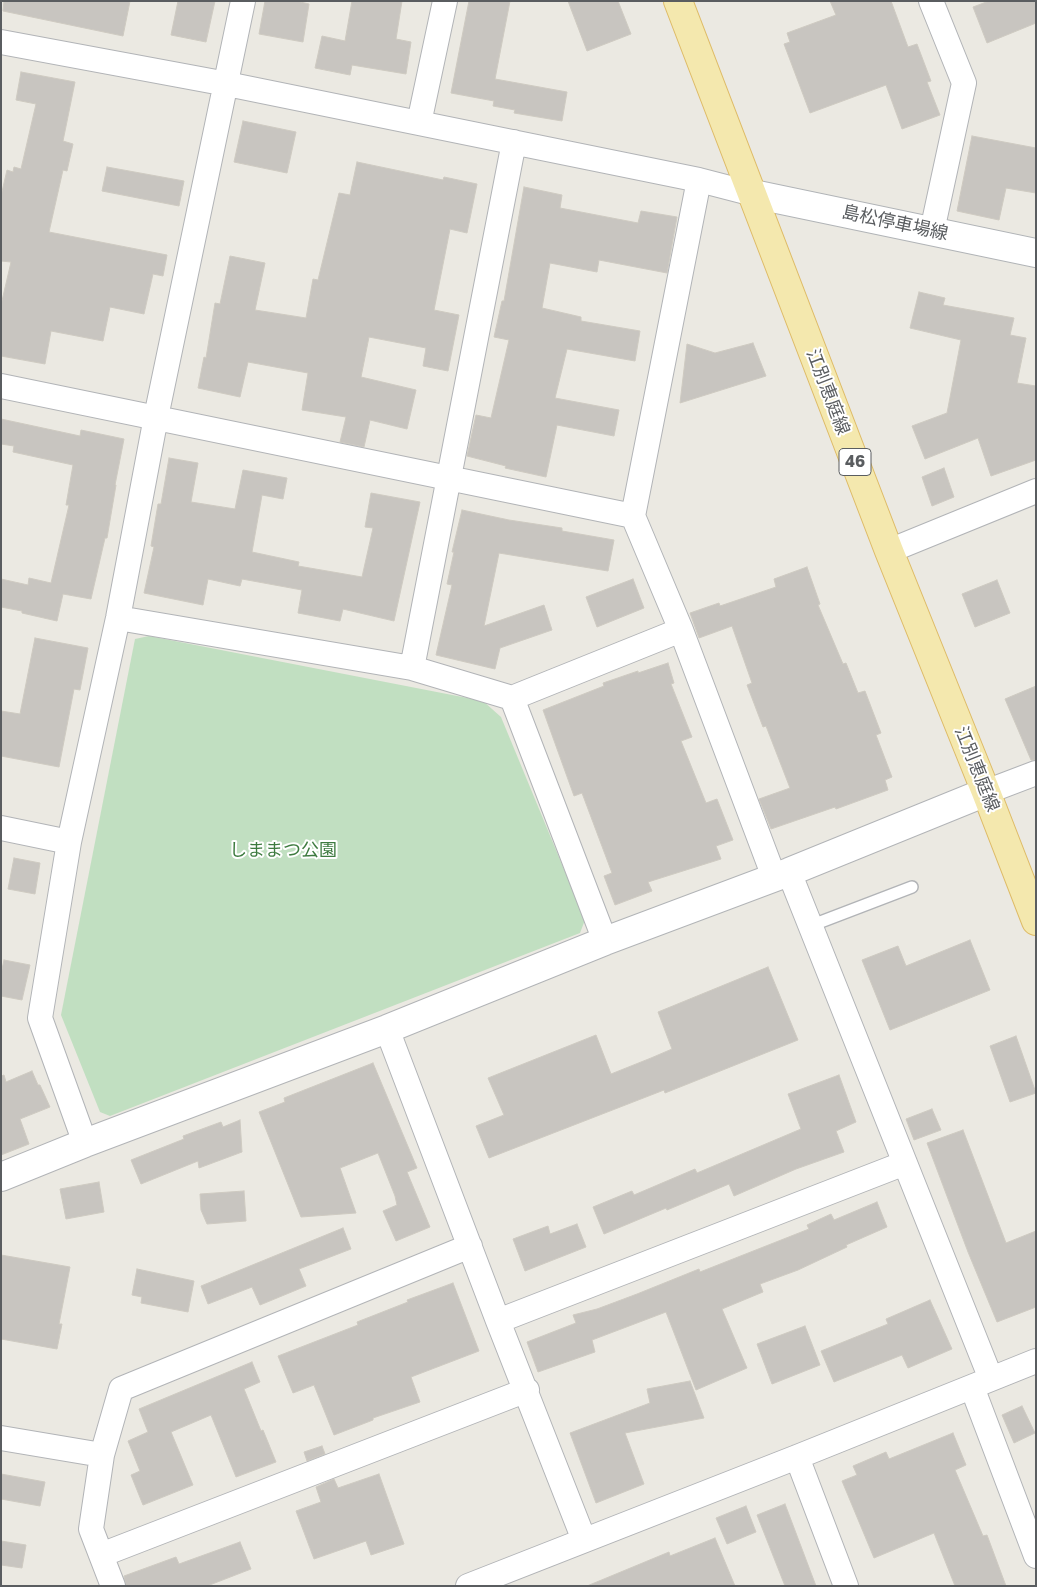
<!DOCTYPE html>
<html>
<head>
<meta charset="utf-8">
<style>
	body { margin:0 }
	#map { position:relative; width:1037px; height:1587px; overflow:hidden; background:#ebe9e2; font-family:"Golos Text",sans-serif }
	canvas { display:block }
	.frame { position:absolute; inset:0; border:2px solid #5a5d60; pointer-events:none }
</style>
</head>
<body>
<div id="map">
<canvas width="1037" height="1587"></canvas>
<div class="frame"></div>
</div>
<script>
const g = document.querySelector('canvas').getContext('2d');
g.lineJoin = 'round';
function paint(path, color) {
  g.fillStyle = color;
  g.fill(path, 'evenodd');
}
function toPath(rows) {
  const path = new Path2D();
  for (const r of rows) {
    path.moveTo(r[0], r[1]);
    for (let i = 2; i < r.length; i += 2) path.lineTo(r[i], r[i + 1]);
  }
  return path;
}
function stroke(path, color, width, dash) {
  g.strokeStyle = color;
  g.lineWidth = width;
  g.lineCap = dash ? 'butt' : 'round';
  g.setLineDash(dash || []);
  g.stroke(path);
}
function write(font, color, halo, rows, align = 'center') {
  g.font = font + ' "Golos Text","Noto Sans JP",sans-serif';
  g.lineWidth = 4;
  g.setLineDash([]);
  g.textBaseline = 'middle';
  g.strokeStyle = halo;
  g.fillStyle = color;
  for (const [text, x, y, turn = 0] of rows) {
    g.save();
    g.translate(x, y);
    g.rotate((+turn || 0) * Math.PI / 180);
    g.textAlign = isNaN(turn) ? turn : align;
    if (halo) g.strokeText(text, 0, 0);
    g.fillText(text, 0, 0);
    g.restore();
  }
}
const green = toPath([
	[149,636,483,701,501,717,585,920,580,933,110,1116,100,1112,61,1015,135,639]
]);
const building = toPath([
	[4,1,130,1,123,36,3,11,4,1],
	[178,1,215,1,206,42,171,35,178,1],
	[265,1,296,1,309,4,303,42,259,34,265,1],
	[352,1,402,1,396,39,411,42,406,74,352,65,350,75,315,68,322,36,345,41,352,1],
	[469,1,510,1,495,79,567,92,562,121,514,113,515,110,493,106,494,101,451,93,469,1],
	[568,1,618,1,631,34,587,51,568,1],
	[830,1,891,1,908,47,917,44,931,81,927,82,940,115,902,129,886,85,810,113,784,44,790,42,787,33,836,15,830,1],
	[989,1,1036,1,1036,23,987,43,973,7,989,1],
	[21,72,75,82,63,141,73,144,67,171,63,170,49,232,167,255,163,276,153,274,144,314,110,307,103,341,51,331,45,364,1,356,1,305,11,262,1,261,1,196,7,170,13,172,14,167,21,169,36,104,16,100,21,72],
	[243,121,296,132,287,173,234,162,243,121],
	[972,136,1036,148,1036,193,1006,188,999,220,957,211,972,136],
	[357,162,443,180,444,177,477,184,467,233,450,229,434,310,459,315,448,371,423,366,426,348,369,337,361,377,416,390,407,429,370,420,364,447,340,442,346,417,302,410,308,373,248,362,240,397,198,388,204,357,206,358,215,303,220,304,230,256,265,263,255,310,306,318,313,279,318,280,339,193,350,195,357,162],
	[107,167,184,181,179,206,102,191,107,167],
	[524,187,562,195,560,208,638,223,641,211,677,217,667,273,599,260,597,272,550,263,542,308,581,317,581,321,640,331,635,361,567,349,555,398,619,410,614,436,557,425,546,477,505,468,506,466,467,456,476,415,491,418,509,340,494,337,502,301,504,301,524,187],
	[919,292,945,298,943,305,1014,318,1010,335,1026,338,1017,383,1036,386,1036,460,991,476,978,438,925,459,912,426,947,413,961,340,910,328,919,292],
	[753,343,766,376,680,403,687,344,715,353,753,343],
	[1,419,80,436,81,430,124,439,115,485,116,485,107,538,105,538,91,599,63,594,57,621,22,613,22,611,1,607,1,579,28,585,29,578,51,583,69,505,66,505,73,465,13,452,14,446,1,444,1,419],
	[169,458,198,463,191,502,235,509,243,470,287,478,283,499,262,495,252,552,299,562,298,566,362,577,373,528,365,527,371,493,420,502,394,621,343,609,340,621,298,613,302,590,242,579,240,586,208,579,203,605,144,593,154,547,151,546,158,504,161,504,169,458],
	[944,468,954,497,932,506,922,477,944,468],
	[462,510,509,520,562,528,562,531,614,540,608,571,499,553,484,626,544,605,552,630,500,648,495,669,436,655,452,585,447,584,454,552,452,552,462,510],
	[807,567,820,604,818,605,843,664,846,663,858,693,865,691,881,733,876,735,892,777,885,780,888,790,836,809,835,807,771,829,759,799,790,788,766,726,763,727,747,685,752,683,732,626,699,638,690,613,719,603,720,606,776,587,774,579,807,567],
	[633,579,644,608,597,627,586,597,633,579],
	[997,580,1010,613,975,627,962,594,997,580],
	[35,638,88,648,80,690,74,689,59,767,1,756,1,711,20,714,35,638],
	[668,663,674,683,671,684,692,737,681,741,706,803,717,799,733,840,716,846,721,859,648,882,652,891,615,905,604,876,612,873,582,793,574,796,543,710,604,686,603,683,638,671,638,673,668,663],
	[1036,686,1036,760,1031,760,1005,699,1036,686],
	[14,858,40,863,35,894,8,889,14,858],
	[970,940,990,990,890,1030,862,960,898,946,906,966,970,940],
	[4,960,30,965,22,1000,1,996,1,974,4,960],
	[768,967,798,1040,665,1093,664,1090,489,1158,476,1126,504,1115,488,1078,596,1035,611,1074,651,1058,672,1049,658,1012,768,967],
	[1016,1036,1036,1093,1010,1102,990,1046,1016,1036],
	[373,1063,417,1168,407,1172,430,1227,396,1241,383,1211,397,1205,395,1196,378,1153,340,1168,356,1213,301,1217,259,1112,285,1102,284,1098,373,1063],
	[32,1071,38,1085,40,1085,50,1107,20,1119,29,1144,1,1155,1,1076,4,1075,6,1082,32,1071],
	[839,1075,856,1122,836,1131,844,1152,796,1169,734,1196,729,1184,667,1210,666,1208,604,1234,593,1207,632,1191,634,1195,695,1169,697,1173,801,1129,788,1094,839,1075],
	[932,1109,941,1130,914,1140,906,1119,932,1109],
	[240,1120,242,1152,199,1168,198,1161,141,1184,131,1160,184,1139,183,1136,221,1122,223,1127,240,1120],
	[963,1130,1006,1243,1036,1231,1036,1307,997,1322,968,1252,927,1143,963,1130],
	[99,1182,104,1212,66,1219,60,1189,99,1182],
	[244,1191,246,1221,207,1224,201,1210,200,1194,244,1191],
	[877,1202,887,1227,846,1245,847,1247,798,1270,760,1284,763,1292,722,1309,747,1368,696,1390,666,1312,592,1340,595,1352,538,1372,527,1342,576,1323,573,1315,597,1309,637,1294,699,1269,700,1272,809,1229,807,1225,831,1214,834,1220,877,1202],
	[577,1224,586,1247,525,1271,513,1239,548,1226,550,1234,577,1224],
	[343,1228,351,1249,299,1269,306,1286,260,1305,252,1287,208,1304,201,1286,343,1228],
	[1,1255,70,1267,59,1324,62,1324,57,1349,1,1339,1,1255],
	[137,1269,194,1281,188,1312,141,1303,142,1297,132,1295,137,1269],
	[453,1283,479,1351,411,1377,420,1402,373,1418,373,1420,334,1435,314,1385,293,1393,278,1356,358,1325,357,1322,408,1302,407,1300,453,1283],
	[930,1300,952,1349,908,1368,902,1355,834,1382,821,1351,888,1324,886,1319,930,1300],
	[805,1326,820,1365,772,1384,757,1344,805,1326],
	[252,1362,260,1382,244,1389,261,1431,263,1430,276,1462,236,1477,211,1415,171,1432,193,1485,143,1505,131,1475,140,1471,128,1441,148,1432,139,1409,252,1362],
	[690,1381,704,1418,625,1433,644,1484,596,1503,570,1433,650,1403,647,1389,690,1381],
	[1022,1406,1035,1433,1014,1443,1002,1415,1022,1406],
	[953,1433,966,1465,955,1470,983,1536,987,1535,1006,1586,955,1586,934,1533,874,1558,842,1481,857,1475,853,1466,886,1452,889,1459,953,1433],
	[322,1446,325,1454,307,1461,304,1452,322,1446],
	[1,1474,45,1482,40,1506,1,1499,1,1474],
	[379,1474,404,1544,371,1555,366,1541,314,1559,296,1511,321,1502,316,1487,334,1479,338,1488,379,1474],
	[785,1504,816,1586,785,1586,757,1515,785,1504],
	[746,1506,756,1532,727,1544,716,1518,746,1506],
	[715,1538,735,1586,587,1586,669,1552,670,1556,715,1538],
	[1,1541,26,1545,22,1568,1,1565,1,1541],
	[240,1542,251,1569,207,1586,126,1586,124,1576,176,1557,179,1564,240,1542]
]);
const service = toPath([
	[810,926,912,887]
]);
const minor = toPath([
	[931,1,964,83,932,231],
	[1,42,227,84,699,180,753,194],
	[419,123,445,1],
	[699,180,633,516,681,630,774,877],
	[1,386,633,516],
	[889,551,1036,491],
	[118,618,412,668,512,698,605,941],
	[412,668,514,142],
	[512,698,681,630],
	[986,792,1036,773],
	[1,828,69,842],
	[789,872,991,1379],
	[387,1029,498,1321,584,1540],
	[85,1143,40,1018,69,842,118,618,156,417,243,1],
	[498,1321,905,1163],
	[972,1387,1036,1556],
	[1,1438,102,1455],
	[797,1457,846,1586],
	[101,1555,527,1390],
	[113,1586,91,1529,102,1455,121,1389,470,1246],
	[468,1586,797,1457,1036,1361]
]);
const tertiary = toPath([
	[1,1177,85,1143,387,1029,605,941,789,872,986,792]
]);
const secondary = toPath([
	[753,194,1036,253]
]);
const primary = toPath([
	[678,1,889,551,986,792,1036,921]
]);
const shields = [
	[855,462,32]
];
const shieldNames = [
	["46",855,462]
];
const streetNames = [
	["島松停車場線",895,223,12],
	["江別恵庭線",828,392,69],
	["江別恵庭線",977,769,68]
];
const parkNames = [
	["しままつ公園",283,850]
];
paint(green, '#c1dfc1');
paint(building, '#c8c5c0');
stroke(building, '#cecac1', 1);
stroke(service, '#b2b4b7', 14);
stroke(minor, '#b2b4b7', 26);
stroke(tertiary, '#b2b4b7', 30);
stroke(secondary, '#b1b4b7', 30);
stroke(primary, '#debb67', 30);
stroke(service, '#fff', 11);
stroke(minor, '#fff', 24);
stroke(tertiary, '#fff', 28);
stroke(secondary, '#fff', 28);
stroke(primary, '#f4e8ae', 28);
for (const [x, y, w] of shields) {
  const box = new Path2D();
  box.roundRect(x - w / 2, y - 13.5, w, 27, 4);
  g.fillStyle = '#fff';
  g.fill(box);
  stroke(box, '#5a5d60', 1);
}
write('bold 16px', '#5a5d60', null, shieldNames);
write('18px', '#5a5d60', '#fff', streetNames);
write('18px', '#3e7b40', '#fff', parkNames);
</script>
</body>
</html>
